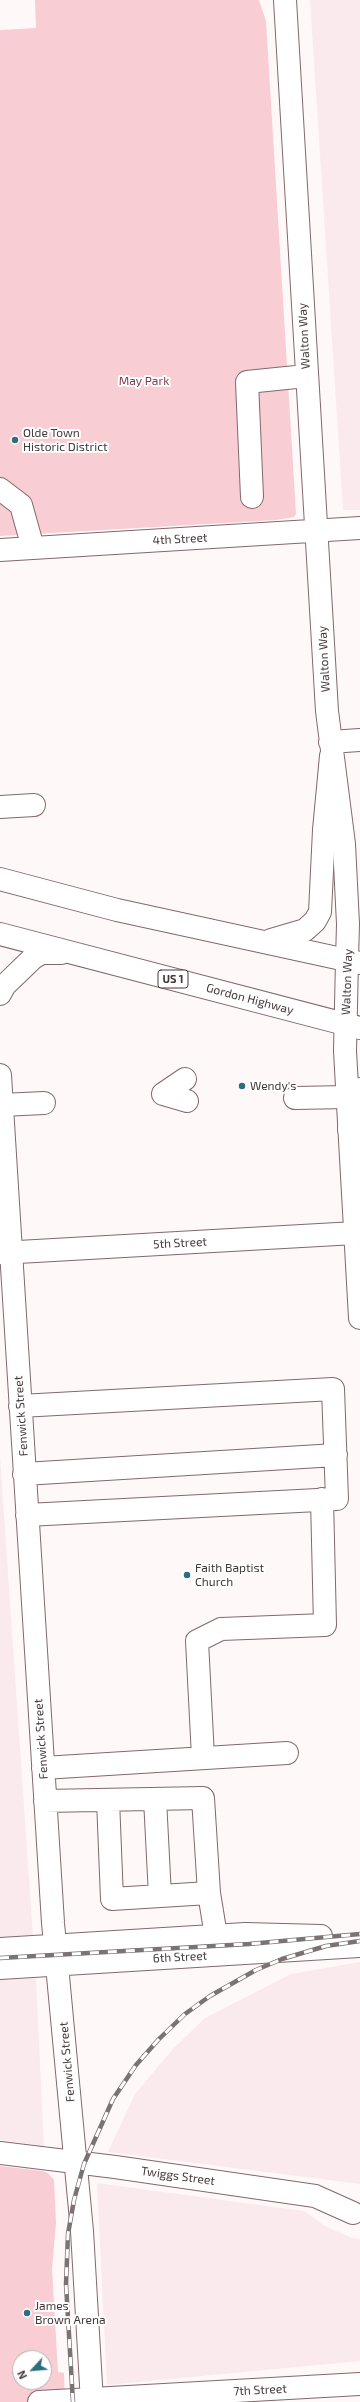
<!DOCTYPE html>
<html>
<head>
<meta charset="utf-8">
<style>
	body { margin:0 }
	#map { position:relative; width:360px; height:2402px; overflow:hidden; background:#fef8f9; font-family:"Exo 2",sans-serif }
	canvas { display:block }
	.north { position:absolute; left:12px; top:2350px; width:40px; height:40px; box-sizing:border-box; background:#fff; border:1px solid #b4b0b0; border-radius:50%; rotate:244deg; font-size:11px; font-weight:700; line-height:16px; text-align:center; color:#44393a }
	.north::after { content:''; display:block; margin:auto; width:14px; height:18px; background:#2c6e80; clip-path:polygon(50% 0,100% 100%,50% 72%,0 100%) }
</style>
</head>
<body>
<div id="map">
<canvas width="360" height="2402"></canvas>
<div class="north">N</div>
</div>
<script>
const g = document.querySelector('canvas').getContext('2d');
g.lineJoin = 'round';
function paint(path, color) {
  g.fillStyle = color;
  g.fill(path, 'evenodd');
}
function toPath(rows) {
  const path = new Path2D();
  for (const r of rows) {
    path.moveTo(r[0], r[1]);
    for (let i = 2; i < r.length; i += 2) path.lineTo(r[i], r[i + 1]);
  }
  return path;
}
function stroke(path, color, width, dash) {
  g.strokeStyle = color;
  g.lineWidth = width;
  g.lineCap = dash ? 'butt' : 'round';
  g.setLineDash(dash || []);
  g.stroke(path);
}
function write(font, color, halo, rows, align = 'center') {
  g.font = font + ' "Exo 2",sans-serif';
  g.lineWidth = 4;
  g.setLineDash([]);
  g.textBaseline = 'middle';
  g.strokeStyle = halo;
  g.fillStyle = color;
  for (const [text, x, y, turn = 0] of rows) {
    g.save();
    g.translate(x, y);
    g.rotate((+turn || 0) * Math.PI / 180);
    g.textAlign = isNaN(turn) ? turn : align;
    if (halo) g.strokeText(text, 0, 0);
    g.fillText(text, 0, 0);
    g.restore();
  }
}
const built = toPath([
	[310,0,360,0,360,510,343,510],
	[0,1457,33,1937,0,1938],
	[360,1962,360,2184,108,2152,135,2094,172,2050,205,2018,291,1974],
	[36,1978,44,2146,0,2140,0,1980],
	[97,2183,304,2211,325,2226,352,2238,360,2239,360,2361,107,2385]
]);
const green = toPath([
	[35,0,259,0,266,21,296,514,294,517,276,520,0,536,0,30,36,28],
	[0,2166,42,2171,48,2173,54,2180,56,2223,52,2269,58,2372,64,2373,65,2402,0,2402],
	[20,2358,44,2358,44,2382,20,2382]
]);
const minor = toPath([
	[285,0,327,711,344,844,348,924,347,960],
	[0,489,21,505,33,548],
	[252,497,247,382,306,376],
	[0,550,360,528],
	[330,742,360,740],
	[0,807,34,805],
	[0,1075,53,1923,82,2231,92,2402],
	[163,1094,185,1079],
	[163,1094,187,1101],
	[295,1098,347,1097],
	[2,1105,44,1103],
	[20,1406,333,1389,337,1499,27,1515],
	[24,1474,336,1455],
	[203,1757,197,1641,221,1629,325,1625,322,1499],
	[43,1768,287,1753],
	[155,1799,160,1896],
	[108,1800,112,1899,209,1893],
	[45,1801,203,1798,209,1893,216,1936],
	[0,1949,245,1934,321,1936],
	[0,1968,360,1946],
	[0,2153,115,2167,315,2196,353,2213]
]);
const major = toPath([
	[347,960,345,1051,360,1318],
	[0,1253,355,1233],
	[39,2402,360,2384]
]);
const highway = toPath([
	[0,879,117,910,360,963],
	[0,934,360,1028],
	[271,940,305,930,315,921,320,912,324,830,331,756],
	[0,994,5,985,33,958,42,953,61,953],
	[349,1129,360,1089]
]);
const rail = toPath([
	[0,1958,249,1944,360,1934],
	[73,2402,66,2284,68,2234,74,2200,84,2164,113,2099,136,2065,159,2039,185,2014,210,1996,256,1970,282,1959,326,1946,360,1941]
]);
const markers = [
	[15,440,4,"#2c6e80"],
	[242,1086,4,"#2c6e80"],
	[187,1575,4,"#2c6e80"],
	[27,2313,4,"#2c6e80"]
];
const shields = [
	[173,979,30]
];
const shieldNames = [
	["US 1",173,979]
];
const streetNames = [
	["Walton Way",304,336,-93],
	["4th Street",180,539,-3],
	["Walton Way",324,659,-93],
	["Walton Way",347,982,-88],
	["Gordon Highway",250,999,15],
	["5th Street",180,1243,-3],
	["Fenwick Street",21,1416,-94],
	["Fenwick Street",41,1739,-94],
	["6th Street",180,1957,-3],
	["Fenwick Street",67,2062,-95],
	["Twiggs Street",178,2176,8],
	["7th Street",260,2390,-3]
];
const parkNames = [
	["May Park",144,381]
];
const poiNames = [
	["Olde Town",23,433],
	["Historic District",23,447],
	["Wendy's",250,1086],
	["Faith Baptist",195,1568],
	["Church",195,1582],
	["James",35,2306],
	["Brown Arena",35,2320]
];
paint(built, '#faeaed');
paint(green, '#f9cdd4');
stroke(minor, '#82686c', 24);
stroke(major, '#82686c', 24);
stroke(highway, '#82686c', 24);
stroke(minor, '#fff', 22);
stroke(major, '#fff', 22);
stroke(highway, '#fff', 22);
stroke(rail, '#7b7273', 4.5);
stroke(rail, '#fff', 3, [9]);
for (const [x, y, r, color] of markers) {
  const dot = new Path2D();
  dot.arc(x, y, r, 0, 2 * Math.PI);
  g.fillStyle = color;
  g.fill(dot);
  stroke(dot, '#fff', 1.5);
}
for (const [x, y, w] of shields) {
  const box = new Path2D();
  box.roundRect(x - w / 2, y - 9, w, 18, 3);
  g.fillStyle = '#fff';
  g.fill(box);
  stroke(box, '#44393a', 1);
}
write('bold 11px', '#44393a', null, shieldNames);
write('12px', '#44393a', '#fff', streetNames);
write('12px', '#823d4d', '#fff', parkNames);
write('12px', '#44393a', '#fff', poiNames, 'left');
</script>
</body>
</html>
